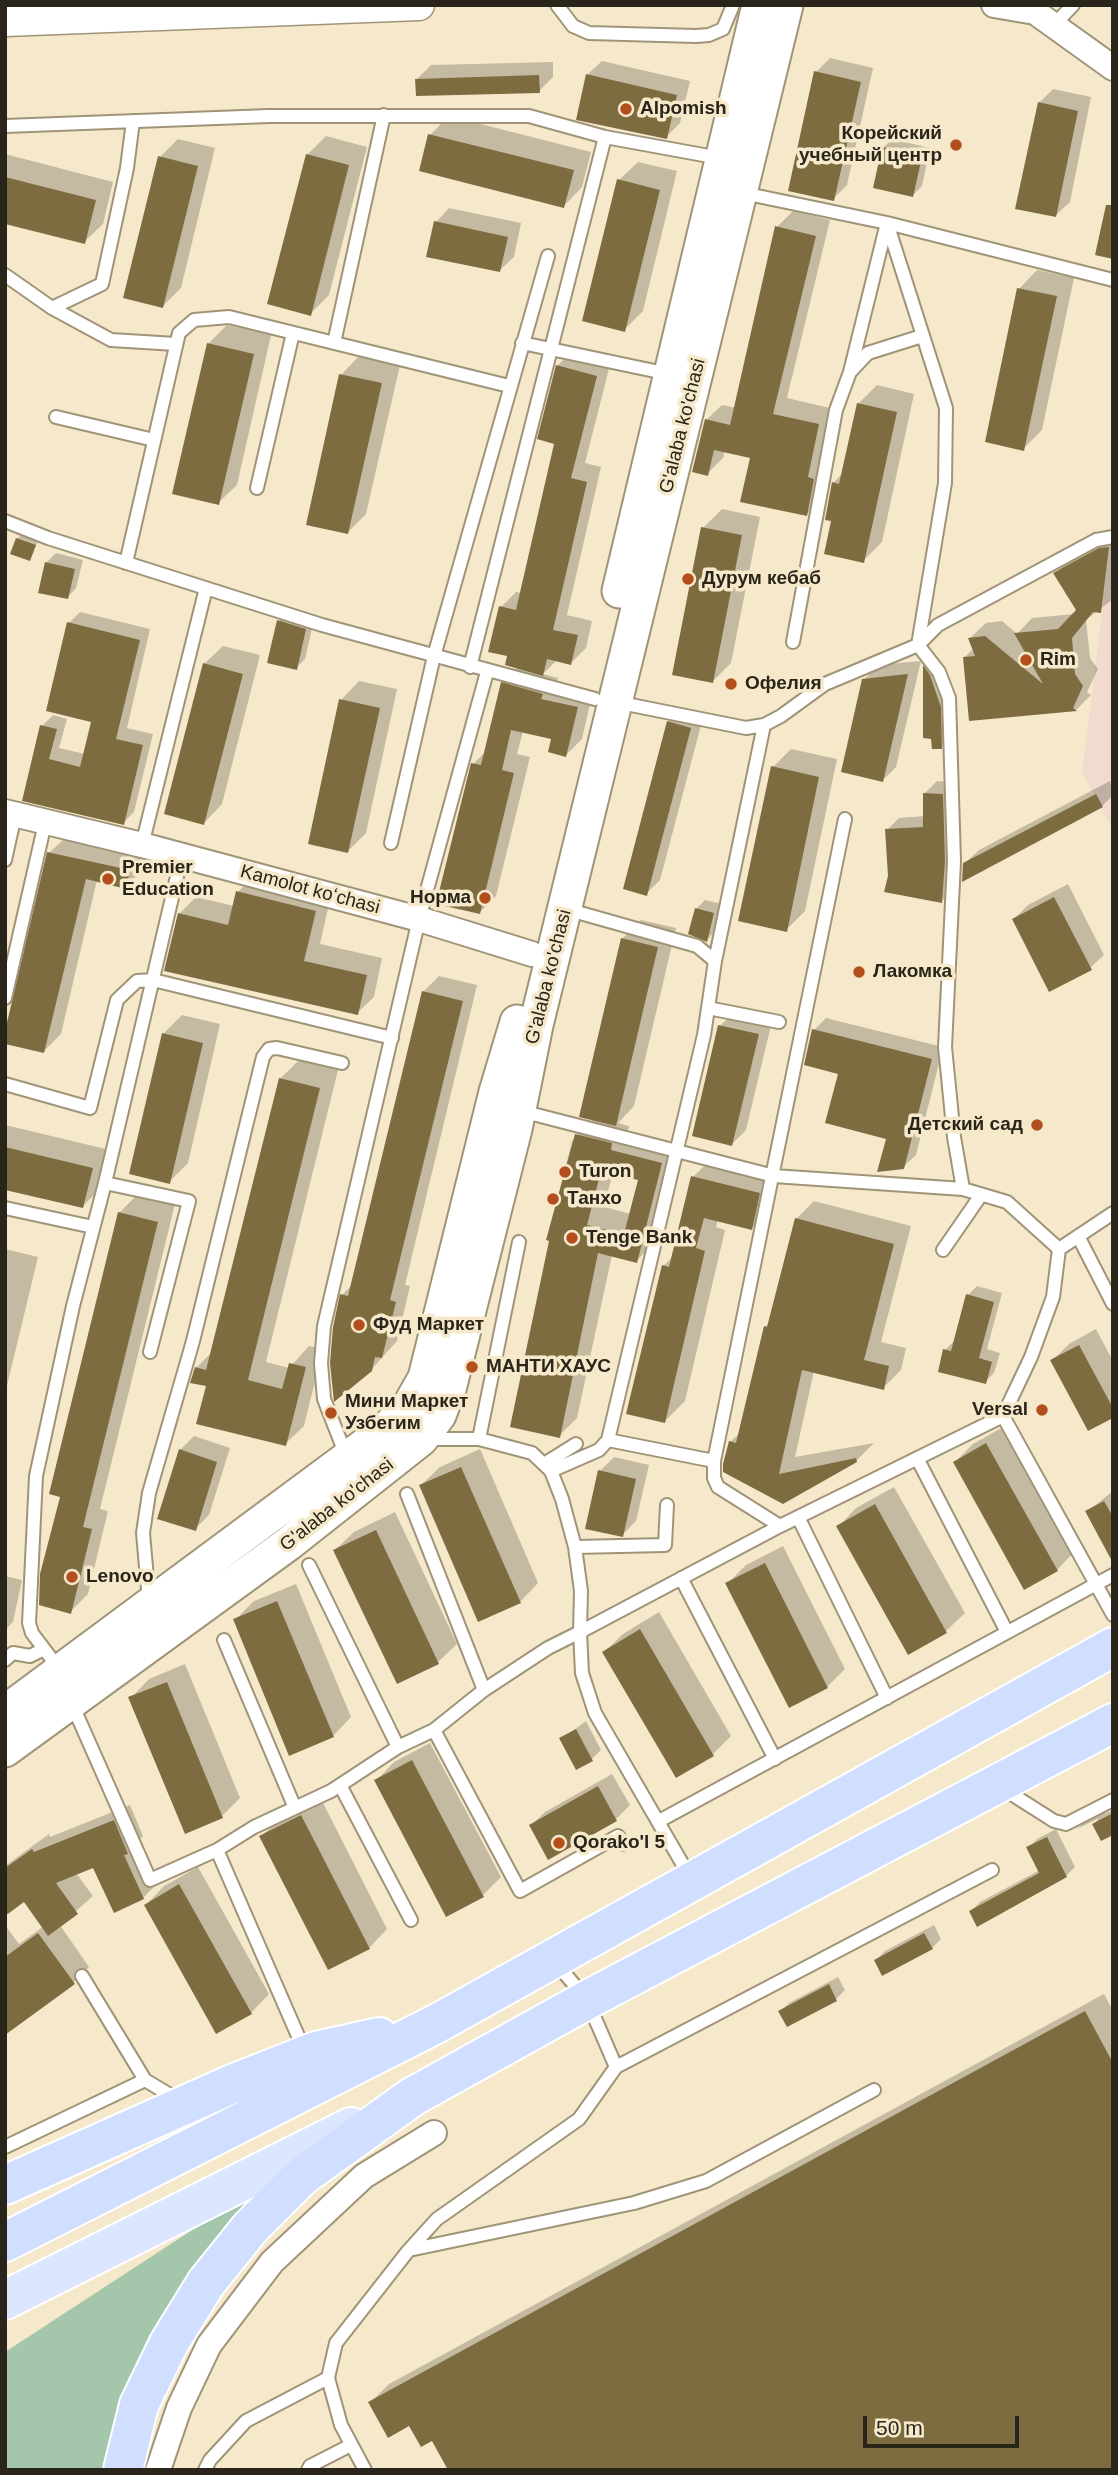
<!DOCTYPE html>
<html>
<head>
<meta charset="utf-8">
<style>
	body { margin:0 }
	#map { position:relative; width:1118px; height:2475px; overflow:hidden; background:#f6e9cb; font-family:Helvetica,sans-serif }
	canvas { display:block }
	.frame { position:absolute; inset:0; border:7px solid #2a251a; pointer-events:none }
	.scale { position:absolute; left:863px; top:2416px; width:156px; height:32px; box-sizing:border-box; border:4px solid #2a251a; border-top:0; padding-left:9px; font-size:21px; line-height:24px; white-space:nowrap; color:#2a251a; -webkit-text-stroke:5px #f6e9cb; paint-order:stroke }
</style>
</head>
<body>
<div id="map">
<canvas width="1118" height="2475"></canvas>
<div class="frame"></div>
<div class="scale">50 m</div>
</div>
<script>
const g = document.querySelector('canvas').getContext('2d');
g.lineJoin = 'round';
function paint(path, color) {
  g.fillStyle = color;
  g.fill(path, 'evenodd');
}
function toPath(rows) {
  const path = new Path2D();
  for (const r of rows) {
    path.moveTo(r[0], r[1]);
    for (let i = 2; i < r.length; i += 2) path.lineTo(r[i], r[i + 1]);
  }
  return path;
}
function stroke(path, color, width, dash) {
  g.strokeStyle = color;
  g.lineWidth = width;
  g.lineCap = dash ? 'butt' : 'round';
  g.setLineDash(dash || []);
  g.stroke(path);
}
function write(font, color, halo, rows, align = 'center') {
  g.font = font + ' Helvetica,sans-serif';
  g.lineWidth = 7;
  g.setLineDash([]);
  g.textBaseline = 'middle';
  g.strokeStyle = halo;
  g.fillStyle = color;
  for (const [text, x, y, turn = 0] of rows) {
    g.save();
    g.translate(x, y);
    g.rotate((+turn || 0) * Math.PI / 180);
    g.textAlign = isNaN(turn) ? turn : align;
    if (halo) g.strokeText(text, 0, 0);
    g.fillText(text, 0, 0);
    g.restore();
  }
}
const education = toPath([
	[1111,539,1113,539,1113,829,1082,773]
]);
const green = toPath([
	[272,2178,176,2292,122,2398,103,2470,5,2470,5,2352]
]);
const shadow = toPath([
	[830,58,873,68,847,185,833,199,816,72],
	[602,61,690,81,680,123,666,137,588,74],
	[553,62,553,77,539,91,417,79,431,65],
	[1053,89,1091,97,1070,202,1056,215,1039,103],
	[449,116,591,152,582,187,564,206,430,135],
	[326,136,367,147,329,295,310,314,307,155],
	[178,139,215,148,181,288,163,306,160,157],
	[892,139,930,148,922,186,913,195,883,148],
	[5,154,113,182,103,224,84,242,5,222],
	[638,162,677,171,643,311,624,330,619,180],
	[449,208,521,223,514,257,500,270,436,222],
	[793,211,830,220,787,398,834,409,823,498,807,514,752,456,725,450,723,458,707,474,706,420,722,405,736,408,777,227],
	[1037,270,1074,278,1042,430,1023,449,1019,289],
	[227,325,271,335,237,485,218,503,208,344],
	[572,351,611,361,585,463,601,467,567,615,592,621,586,648,571,663,557,660,543,674,558,678,557,683,593,691,582,739,566,755,553,738,523,731,517,754,530,757,496,896,480,912,473,764,487,750,502,683,518,667,509,655,501,607,516,592,522,593,557,443,557,366],
	[359,356,400,365,366,514,348,532,341,375],
	[877,385,914,394,882,542,863,561,833,520,833,483,843,473,858,404],
	[722,509,760,517,731,663,712,682,703,528],
	[21,535,38,541,30,559,17,539],
	[1113,535,1113,599,1086,620,1090,658,1098,669,1087,692,1091,695,1076,710,971,719,965,657,974,648,970,638,986,623,1002,621,1017,634,1032,618,1074,614,1078,611,1055,573,1071,558],
	[56,553,83,560,76,588,67,598,40,591,47,562],
	[80,612,150,629,127,728,153,734,134,812,123,823,24,799,42,726,53,715,67,719,59,748,85,754,93,720,69,623],
	[288,612,314,620,305,659,296,668,279,621],
	[223,646,260,655,222,804,204,823,204,664],
	[931,659,948,699,949,739,941,747,933,738,925,736,924,666],
	[921,661,896,767,883,780,864,680,878,665],
	[359,681,397,689,366,833,348,851,341,700],
	[682,708,704,714,660,880,646,894,668,722],
	[791,749,837,759,805,911,786,930,773,767],
	[937,781,955,782,954,889,942,901,889,876,887,830,899,818,925,816,925,793],
	[1110,781,1113,795,1102,806,964,864,979,850],
	[66,837,146,854,142,870,125,887,97,880,61,1034,44,1051,49,853],
	[254,876,331,895,320,944,382,958,374,997,357,1013,180,913,196,897,234,906,238,892],
	[1068,884,1104,955,1090,968,1014,919,1028,905],
	[705,900,722,904,715,931,707,940,696,909],
	[641,920,676,928,634,1106,618,1123,629,1126,628,1132,679,1145,655,1243,636,1261,612,1255,577,1418,559,1436,551,1240,548,1239,572,1141,593,1119,622,939],
	[613,1172,641,1179,631,1214,604,1207],
	[439,976,477,985,405,1285,410,1286,397,1341,371,1370,342,1295,352,1285,423,992],
	[734,1012,772,1021,746,1130,732,1144,720,1026],
	[182,1015,220,1024,188,1163,169,1182,163,1034],
	[826,1018,943,1047,916,1155,903,1167,888,1138,814,1030],
	[299,1060,338,1070,266,1362,289,1368,309,1346,323,1349,304,1426,285,1444,196,1368,213,1351,280,1079],
	[5,1125,110,1150,101,1188,83,1206,5,1188],
	[714,1156,780,1173,773,1207,752,1228,718,1219,716,1227,725,1230,685,1401,664,1422,663,1266,674,1256,693,1177],
	[137,1195,175,1204,100,1509,108,1511,88,1594,70,1612,62,1496,119,1213],
	[814,1201,911,1226,881,1342,906,1348,901,1370,883,1388,814,1371,795,1457,874,1443,856,1461,783,1502,730,1442,741,1432,765,1327,769,1323,796,1219],
	[5,1249,38,1257,5,1394],
	[977,1286,1002,1293,987,1349,1000,1353,994,1373,985,1382,945,1350,954,1341,968,1295],
	[1096,1329,1113,1361,1113,1416,1053,1360,1069,1344],
	[1005,1426,1075,1551,1057,1570,955,1462,973,1444],
	[194,1436,230,1448,209,1515,195,1529,180,1450],
	[480,1449,538,1583,520,1602,421,1485,440,1467],
	[614,1457,649,1465,636,1521,622,1535,600,1471],
	[894,1487,965,1613,946,1631,908,1653,838,1527,856,1508],
	[1113,1491,1113,1559,1088,1511],
	[395,1512,457,1644,438,1662,398,1682,335,1550,354,1532],
	[783,1546,845,1669,827,1687,727,1584,746,1565],
	[5,1576,22,1580,13,1622,5,1630],
	[296,1584,351,1717,333,1736,235,1620,254,1601],
	[659,1612,731,1736,713,1754,604,1652,623,1634],
	[185,1664,240,1798,222,1816,131,1698,149,1679],
	[586,1721,601,1750,592,1759,562,1739],
	[430,1743,501,1877,483,1895,376,1781,394,1762],
	[612,1774,630,1805,616,1819,549,1857,531,1825,545,1812],
	[320,1797,387,1929,369,1948,262,1836,280,1818],
	[130,1805,143,1836,140,1839,159,1882,143,1898,94,1865,76,1873,93,1896,60,1925,89,1967,73,1983,5,2032,5,1925,19,1944,44,1926,25,1900,5,1914,5,1866,49,1834,50,1837],
	[1108,1809,1104,1814,1113,1810,1113,1833,1094,1824,1099,1818,1077,1829,1086,1821],
	[1056,1829,1075,1867,1066,1876,971,1911,980,1902,1040,1870,1028,1848,1037,1839],
	[198,1867,269,1994,251,2013,146,1905,164,1886],
	[934,1925,941,1939,932,1948,876,1960,885,1951],
	[838,1977,845,1990,836,1999,780,2012,789,2003],
	[1104,1994,1113,2011,1113,2470,433,2438,370,2403,389,2384]
]);
const building = toPath([
	[814,71,861,82,834,201,788,191],
	[586,74,677,95,667,139,576,120],
	[539,75,540,93,416,96,415,79],
	[1038,102,1078,111,1056,217,1015,209],
	[428,134,574,170,564,208,419,171],
	[882,147,922,157,913,197,873,188],
	[306,154,349,165,311,316,267,304],
	[158,156,198,166,163,308,123,298],
	[5,177,96,200,85,244,5,224],
	[617,179,660,190,625,332,582,321],
	[1106,205,1113,205,1113,259,1095,255],
	[434,221,508,237,500,272,426,257],
	[775,226,816,236,773,414,819,424,808,477,814,479,807,516,740,502,750,458,714,450,708,476,692,472,705,419,730,425],
	[1017,288,1057,296,1024,451,985,442],
	[207,343,254,354,219,505,172,494],
	[556,365,597,376,571,478,587,482,553,630,578,635,571,665,547,659,543,676,505,665,507,656,488,652,499,606,516,610,554,444,537,439],
	[339,374,382,383,348,534,306,525],
	[857,403,897,412,864,563,824,554,831,521,825,520,832,482,839,484],
	[701,527,742,535,713,683,672,675],
	[16,538,36,545,30,561,10,554],
	[1109,547,1101,613,1093,612,1072,638,1075,674,1083,686,1073,708,1077,711,969,721,963,657,975,656,968,638,985,636,1043,684,1014,633,1058,629,1076,610,1053,573,1099,548],
	[45,562,75,569,68,599,38,593],
	[277,620,306,629,297,670,267,663],
	[67,622,140,640,116,739,143,745,124,825,22,801,40,725,57,729,49,759,80,767,91,722,46,711],
	[203,663,243,674,204,825,164,814],
	[923,665,930,675,941,707,942,749,932,749,931,739,923,738],
	[908,674,883,782,841,772,862,679],
	[501,682,543,694,541,699,578,707,566,757,548,752,551,739,511,730,502,770,514,773,480,914,436,904,471,763,481,765],
	[339,699,380,708,348,853,308,844],
	[667,721,691,728,647,896,623,889],
	[771,766,819,777,787,932,738,921],
	[923,793,943,794,945,861,942,903,884,892,888,876,885,829,923,827],
	[1096,794,1103,807,962,882,963,863],
	[47,852,130,870,126,889,86,879,44,1053,5,1044,5,1031],
	[236,891,316,911,304,961,367,975,358,1015,164,971,178,913,228,925],
	[1054,897,1092,970,1049,992,1012,919],
	[695,908,714,913,707,942,688,934],
	[621,938,658,947,616,1126,579,1117],
	[422,991,463,1001,390,1300,396,1302,382,1358,375,1357,372,1371,334,1402,330,1363,333,1327,340,1294,348,1296],
	[718,1025,759,1034,732,1146,692,1136],
	[812,1029,932,1059,904,1169,877,1172,886,1139,825,1123,838,1074,804,1065],
	[162,1033,203,1043,170,1184,129,1174],
	[279,1078,320,1088,248,1380,282,1389,289,1363,306,1367,286,1446,196,1424,206,1386,190,1383,195,1367,206,1370],
	[575,1134,612,1143,611,1150,662,1163,637,1263,598,1253,560,1438,510,1427,549,1241,546,1240],
	[601,1171,638,1180,624,1234,587,1225],
	[5,1147,93,1168,83,1208,5,1190],
	[691,1176,760,1193,752,1230,704,1218,696,1248,705,1251,665,1423,626,1414,662,1265,669,1267],
	[118,1212,158,1222,83,1527,92,1529,71,1614,39,1605,40,1574,60,1497,49,1494],
	[795,1218,894,1244,864,1360,889,1366,884,1390,802,1370,779,1474,856,1458,857,1462,783,1504,723,1472,723,1464,729,1441,736,1443,764,1326,767,1327],
	[966,1294,994,1302,979,1358,992,1362,986,1384,938,1372,943,1349,951,1351],
	[1079,1345,1113,1408,1113,1418,1088,1431,1050,1360],
	[986,1443,1058,1571,1024,1590,953,1462],
	[179,1449,217,1462,196,1531,157,1519],
	[461,1467,521,1603,478,1622,419,1485],
	[598,1470,636,1479,623,1537,585,1529],
	[1104,1501,1113,1517,1113,1563,1085,1511],
	[875,1504,947,1633,908,1655,836,1526],
	[376,1530,439,1664,397,1684,333,1550],
	[765,1563,828,1688,789,1708,725,1583],
	[277,1601,334,1737,289,1756,233,1619],
	[640,1629,714,1756,676,1778,602,1652],
	[167,1682,223,1818,185,1834,128,1697],
	[576,1729,593,1761,576,1770,559,1738],
	[412,1760,484,1897,446,1917,374,1780],
	[598,1786,617,1821,548,1860,529,1825],
	[1113,1813,1113,1835,1101,1841,1092,1824],
	[301,1815,370,1949,328,1970,259,1836],
	[114,1820,128,1854,124,1855,144,1899,114,1913,93,1868,56,1883,78,1914,48,1936,24,1902,5,1916,5,1868,32,1849,34,1852],
	[1047,1837,1067,1877,977,1927,969,1911,1039,1873,1026,1847],
	[179,1884,252,2014,216,2034,144,1905],
	[38,1933,75,1984,5,2035,5,1957],
	[924,1933,933,1949,882,1976,874,1960],
	[829,1984,837,2001,787,2027,778,2011],
	[1085,2011,1113,2063,1113,2470,448,2470,432,2441,421,2447,409,2426,388,2438,368,2402]
]);
const service = toPath([
	[557,5,573,26,589,33,696,36,709,35,723,29,733,5],
	[1054,25,1073,5],
	[5,126,269,116,529,116,605,137,720,158],
	[743,193,887,223,1113,280],
	[5,275,52,308,111,340,176,344],
	[52,308,102,284,127,168,133,121],
	[334,343,384,115],
	[522,343,669,374],
	[850,372,887,223,946,408,945,483,918,645],
	[56,417,154,440],
	[257,488,293,333],
	[5,521,48,538,322,625,595,699],
	[126,563,179,333,194,320,229,317,509,386],
	[793,642,836,410,850,372,868,353,922,336],
	[918,645,938,625,1096,540,1113,537],
	[470,667,605,137],
	[616,702,746,728,764,725,781,716,825,684,918,645,939,672,949,698,954,861,945,1047,954,1137,963,1189],
	[391,843,434,656,548,256],
	[142,845,206,588],
	[5,860,15,815],
	[715,961,764,725],
	[5,998,45,823],
	[708,1008,779,1022],
	[5,1084,90,1108,117,1000,137,981,153,980,392,1038],
	[105,1183,189,1201,150,1352],
	[5,1208,93,1227],
	[1078,1236,1113,1304],
	[1059,1249,1113,1213],
	[943,1250,981,1195],
	[1003,1416,1113,1615],
	[425,1439,479,1439,532,1453,551,1471,562,1499,575,1547,581,1591,580,1632,780,1526,1003,1416,1031,1357,1053,1297,1059,1249,1007,1202,963,1189,774,1176,521,1111],
	[479,1439,519,1242],
	[608,1440,714,1461],
	[347,1458,324,1399,321,1363,324,1326,419,919,487,672],
	[917,1458,1007,1632],
	[544,1464,576,1444],
	[551,1471,599,1450,608,1440,704,1035,715,961,697,946,566,909],
	[407,1494,484,1690],
	[798,1517,887,1698],
	[780,1526,718,1487,714,1478,714,1461,845,819],
	[575,1547,665,1545,667,1505],
	[309,1565,398,1747],
	[681,1578,775,1759],
	[149,1601,143,1533,149,1493,193,1341,263,1057,269,1049,277,1048,342,1063],
	[224,1640,295,1808],
	[5,1660,13,1653,30,1656,44,1649],
	[60,1670,32,1633,29,1623,36,1476,73,1306,105,1183,182,855],
	[72,1704,150,1880,217,1850,305,2052],
	[434,1730,520,1891,618,1836,623,1844],
	[340,1785,411,1920],
	[1002,1788,1054,1821,1066,1824,1113,1800],
	[659,1821,1113,1575],
	[217,1850,254,1827,331,1791,398,1747,434,1730,484,1690,548,1648,580,1632,582,1673,595,1713,690,1877],
	[82,1976,145,2080],
	[616,2067,992,1870],
	[5,2147,145,2080,180,2101],
	[409,2250,634,2203,706,2181,874,2090],
	[205,2470,210,2460,246,2421,328,2378],
	[308,2470,310,2466,351,2445],
	[365,2470,341,2425,328,2378,336,2343,408,2251,437,2219,579,2119,616,2067,587,2000,556,1963]
]);
const minor = toPath([
	[994,5,1035,12,1113,68],
	[5,812,142,845,419,919,532,954],
	[158,2470,179,2408,209,2345,272,2262,364,2176,434,2133]
]);
const tertiary = toPath([
	[5,21,419,5]
]);
const secondary = toPath([
	[619,591,759,5],
	[5,1712,384,1431,408,1408,425,1378,496,1092,517,1022],
	[5,1750,288,1544,421,1439,439,1415,449,1389,515,1129,536,1025,786,5]
]);
const primary = toPath([
	[5,2300,351,2127]
]);
const trunk = toPath([
	[5,2185,230,2085,316,2051,379,2037],
	[5,2242,436,2024,1113,1647],
	[123,2470,139,2405,169,2343,206,2283,251,2227,301,2177,412,2097,587,2000,1113,1723]
]);
const markers = [
	[626,109,7,"#b34f1c"],
	[956,145,7,"#b34f1c"],
	[688,579,7,"#b34f1c"],
	[1026,660,7,"#b34f1c"],
	[731,684,7,"#b34f1c"],
	[108,879,7,"#b34f1c"],
	[485,898,7,"#b34f1c"],
	[859,972,7,"#b34f1c"],
	[1037,1125,7,"#b34f1c"],
	[565,1172,7,"#b34f1c"],
	[553,1199,7,"#b34f1c"],
	[572,1238,7,"#b34f1c"],
	[359,1325,7,"#b34f1c"],
	[472,1367,7,"#b34f1c"],
	[1042,1410,7,"#b34f1c"],
	[331,1413,7,"#b34f1c"],
	[72,1577,7,"#b34f1c"],
	[559,1843,7,"#b34f1c"]
];
const poiNames = [
	["Alpomish",640,109],
	["Корейский",942,134,"right"],
	["учебный центр",942,156,"right"],
	["Дурум кебаб",702,579],
	["Rim",1040,660],
	["Офелия",745,684],
	["Premier",122,868],
	["Education",122,890],
	["Норма",471,898,"right"],
	["Лакомка",873,972],
	["Детский сад",1023,1125,"right"],
	["Turon",579,1172],
	["Танхо",567,1199],
	["Tenge Bank",586,1238],
	["Фуд Маркет",373,1325],
	["МАНТИ ХАУС",486,1367],
	["Мини Маркет",345,1402],
	["Узбегим",345,1424],
	["Versal",1028,1410,"right"],
	["Lenovo",86,1577],
	["Qorako'l 5",573,1843]
];
const streetNames = [
	["G'alaba ko'chasi",683,426,-76],
	["Kamolot koʻchasi",310,890,15],
	["G'alaba ko'chasi",549,977,-76],
	["G'alaba ko'chasi",337,1505,-38]
];
paint(education, '#f1dbce');
paint(green, '#a4c7ab');
paint(shadow, '#0003');
paint(building, '#7e6c41');
stroke(service, '#a09478', 16);
stroke(minor, '#a09478', 28);
stroke(tertiary, '#a09478', 33);
stroke(secondary, '#a09478', 37);
stroke(primary, '#fff', 42);
stroke(trunk, '#fff', 42);
stroke(service, '#fff', 12);
stroke(minor, '#fff', 24);
stroke(tertiary, '#fff', 30);
stroke(secondary, '#fff', 33);
stroke(primary, '#dce6ff', 38);
stroke(trunk, '#d0deff', 38);
for (const [x, y, r, color] of markers) {
  const dot = new Path2D();
  dot.arc(x, y, r, 0, 2 * Math.PI);
  g.fillStyle = color;
  g.fill(dot);
  stroke(dot, '#f6e9cb', 2.5);
}
write('bold 19px', '#2a251a', '#f6e9cb', poiNames, 'left');
write('19px', '#2a251a', '#f6e9cb', streetNames);
</script>
</body>
</html>
